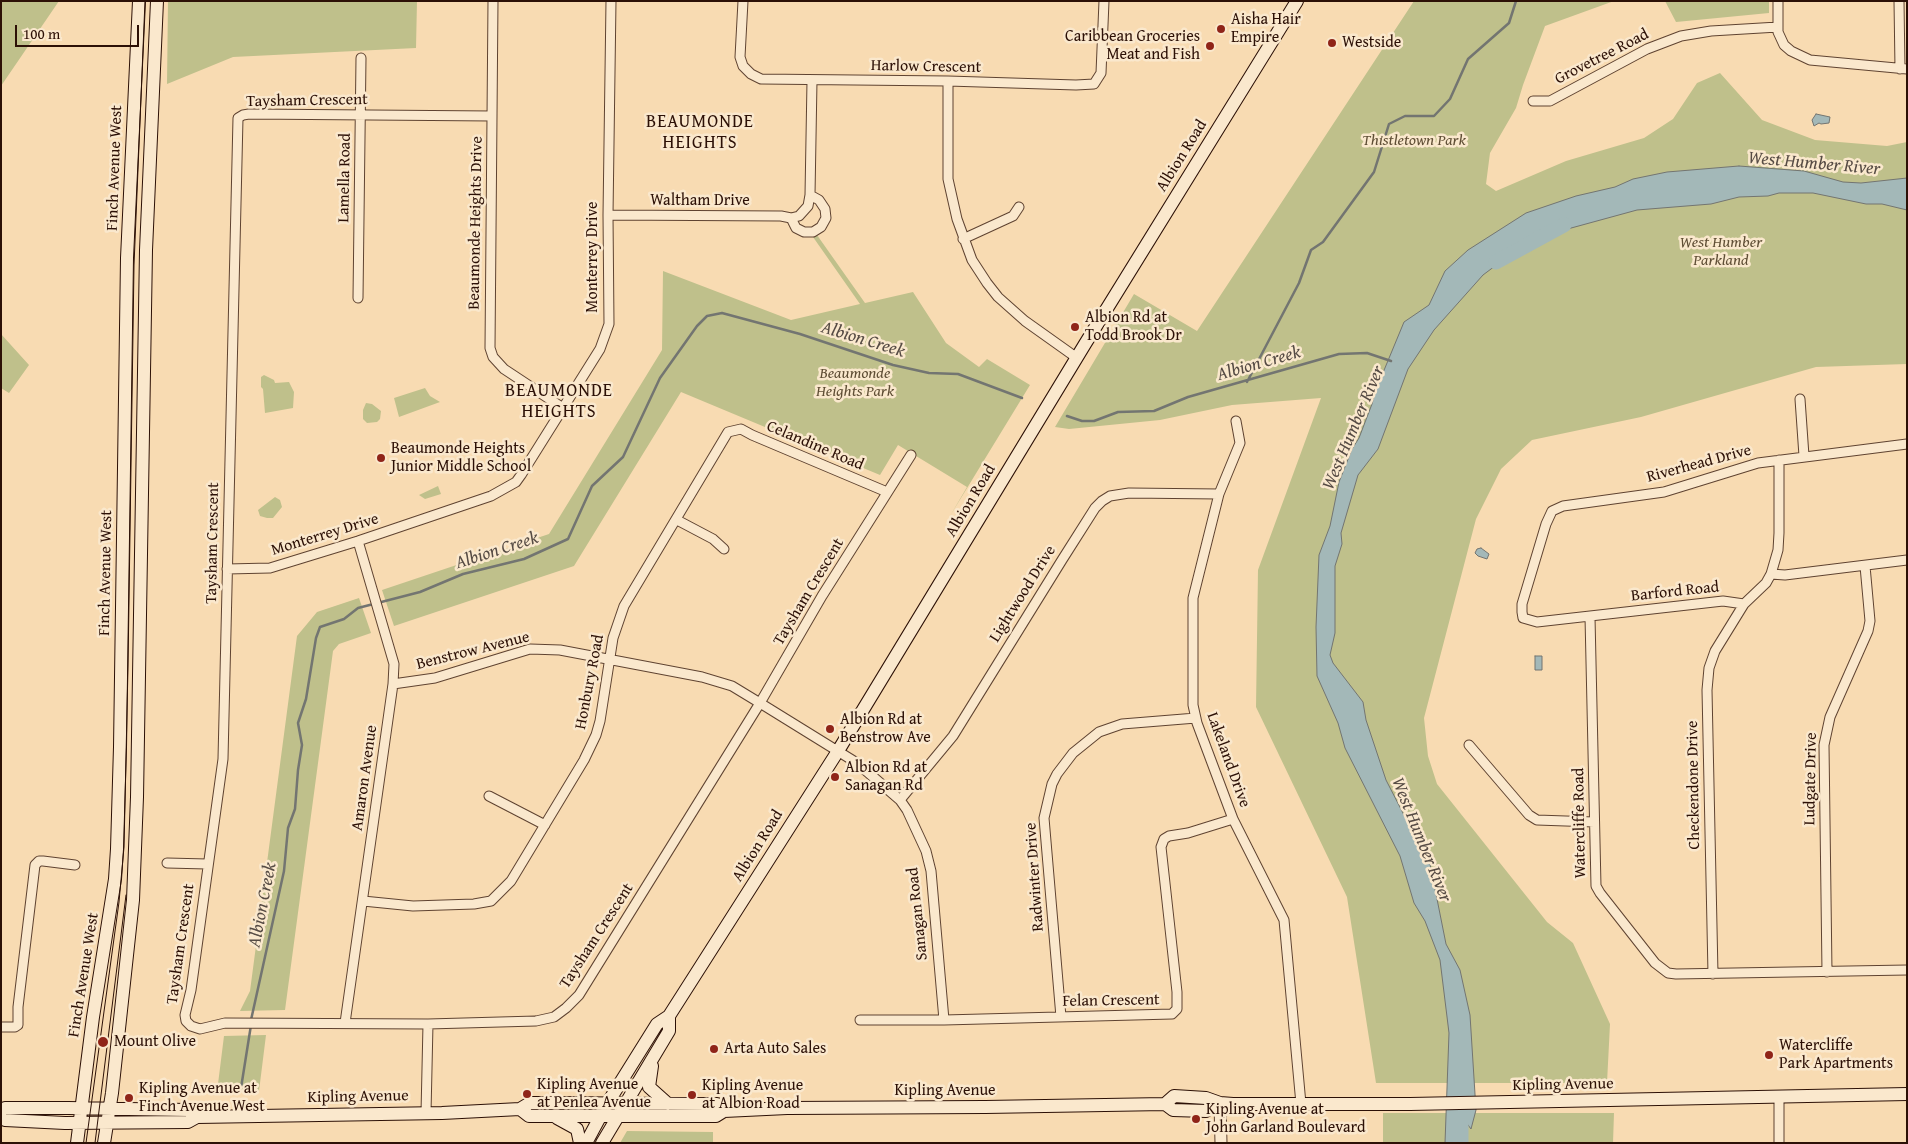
<!DOCTYPE html>
<html>
<head>
<meta charset="utf-8">
<style>
	body { margin:0 }
	#map { position:relative; width:1908px; height:1144px; overflow:hidden; background:#f8dbb2; font-family:"Gentium Book Plus",serif }
	canvas { display:block }
	.frame { position:absolute; inset:0; border:2px solid #2c1006; pointer-events:none }
	.scale { position:absolute; left:15px; top:25px; width:124px; height:22px; box-sizing:border-box; border:2px solid #2c1006; border-top:0; padding-left:6px; font-size:15px; line-height:18px; white-space:nowrap; color:#2c1006; -webkit-text-stroke:4px #fae8cd; paint-order:stroke }
</style>
</head>
<body>
<div id="map">
<canvas width="1908" height="1144"></canvas>
<div class="frame"></div>
<div class="scale">100 m</div>
</div>
<script>
const g = document.querySelector('canvas').getContext('2d');
g.lineJoin = 'round';
function paint(path, color) {
  g.fillStyle = color;
  g.fill(path, 'evenodd');
}
function toPath(rows) {
  const path = new Path2D();
  for (const r of rows) {
    path.moveTo(r[0], r[1]);
    for (let i = 2; i < r.length; i += 2) path.lineTo(r[i], r[i + 1]);
  }
  return path;
}
function stroke(path, color, width, dash) {
  g.strokeStyle = color;
  g.lineWidth = width;
  g.lineCap = dash ? 'butt' : 'round';
  g.setLineDash(dash || []);
  g.stroke(path);
}
function write(font, color, halo, rows, align = 'center') {
  g.font = font + ' "Gentium Book Plus",serif';
  g.lineWidth = 5;
  g.setLineDash([]);
  g.textBaseline = 'middle';
  g.strokeStyle = halo;
  g.fillStyle = color;
  for (const [text, x, y, turn = 0] of rows) {
    g.save();
    g.translate(x, y);
    g.rotate((+turn || 0) * Math.PI / 180);
    g.textAlign = isNaN(turn) ? turn : align;
    if (halo) g.strokeText(text, 0, 0);
    g.fillText(text, 0, 0);
    g.restore();
  }
}
const green = toPath([
	[1,1,59,1,1,86],
	[168,1,417,1,416,48,233,57,167,84],
	[1414,1,1614,1,1545,26,1523,85,1516,108,1490,153,1486,184,1496,191,1566,161,1644,138,1673,119,1697,83,1720,73,1762,120,1815,140,1887,146,1907,142,1907,364,1816,367,1641,417,1532,440,1501,469,1476,519,1424,718,1428,756,1437,784,1547,922,1573,943,1610,1024,1607,1083,1376,1083,1347,897,1256,707,1258,570,1321,398,1232,405,1160,420,1069,429,1055,427,1134,294,1197,331],
	[1665,1,1769,1,1769,13,1676,22],
	[817,235,865,303,913,292,946,343,979,367,987,359,1030,385,950,516,967,487,898,445,880,475,681,392,574,566,394,626,382,590,549,534,662,350,663,271,791,320,860,304,813,237],
	[1,334,29,365,9,393,1,388],
	[264,375,274,380,275,383,289,382,294,392,293,408,265,413,263,389,261,387,261,377],
	[425,388,430,396,440,402,399,417,394,398],
	[366,403,372,404,381,411,380,419,377,422,367,423,363,419,363,410],
	[438,486,441,494,425,499,419,495],
	[275,497,280,500,282,507,273,518,267,518,260,516,258,510],
	[359,598,371,633,339,644,333,651,285,1010,240,1011,250,991,297,636,317,612],
	[266,1035,259,1091,217,1092,224,1036],
	[1383,1113,1614,1113,1613,1143,1383,1143],
	[627,1131,713,1132,713,1143,620,1143]
]);
const water = toPath([
	[1816,114,1830,117,1829,123,1821,124,1819,123,1814,126,1812,120,1816,114],
	[1739,166,1804,171,1843,182,1861,183,1907,178,1907,210,1882,204,1866,204,1813,193,1779,193,1768,196,1739,197,1711,204,1637,210,1531,239,1483,275,1434,330,1408,369,1378,449,1358,475,1341,533,1342,544,1335,566,1335,633,1330,655,1333,663,1363,702,1366,720,1386,780,1405,817,1422,839,1428,854,1446,944,1460,970,1470,1015,1476,1110,1471,1129,1462,1117,1458,1127,1456,1143,1445,1143,1449,1033,1440,960,1425,921,1414,903,1400,856,1345,748,1338,723,1317,676,1316,627,1319,555,1330,526,1339,482,1352,449,1359,438,1372,404,1375,392,1404,322,1429,305,1445,271,1468,250,1526,213,1576,196,1615,187,1633,179,1667,172,1739,166],
	[1481,548,1489,554,1487,559,1478,556,1475,553,1477,549,1481,548],
	[1535,656,1542,656,1542,670,1535,670,1535,656]
]);
const stream = toPath([
	[1247,382,1299,283,1311,250,1323,242,1374,172,1389,124,1405,116,1434,116,1450,99,1468,59,1509,23,1516,1],
	[1067,416,1082,421,1094,421,1118,412,1154,411,1188,397,1339,354,1367,353,1391,361],
	[251,1020,284,871,288,828,295,809,298,770,302,745,298,723,306,699,316,638,320,627,344,619,358,608,420,592,463,574,524,559,568,539,592,486,623,457,660,378,697,326,707,316,722,313,800,334,893,365,929,373,958,374,1022,398],
	[241,1088,251,1025]
]);
const river = toPath([
	[1496,262,1564,225],
	[1461,1143,1461,1099]
]);
const minor = toPath([
	[493,1,490,348,493,357,504,369,563,408],
	[743,1,740,57,743,66,751,74,761,79,948,81,1076,85,1094,84,1101,73,1104,1],
	[1778,1,1778,32,1784,45,1791,51,1810,60,1907,69],
	[1899,1,1900,69],
	[948,81,948,179,957,219,972,260,987,283,998,297,1025,321,1077,358],
	[1533,101,1550,101,1647,49,1681,36,1711,31,1778,27],
	[492,116,249,114,243,115,238,118,223,759,191,990,185,1015,186,1021,191,1026,200,1029,225,1023,428,1024,536,1021,554,1017,566,1008,579,995,760,703,822,596,911,455],
	[608,215,781,216,791,218,796,228,804,232,813,232,821,227,826,218,825,209,819,200,810,195,812,81],
	[791,218,799,216,808,206,810,195],
	[963,239,1013,216,1019,207],
	[358,298,361,58],
	[1800,399,1804,456],
	[1236,421,1240,443,1219,494,1193,598,1193,705,1197,723,1233,819,1284,920,1301,1104],
	[1907,444,1758,463,1664,492,1563,506,1552,511,1546,524,1522,604,1522,612,1523,618,1537,622,1723,601,1744,604,1766,583,1771,574,1785,575,1907,560],
	[677,520,713,539,724,549],
	[227,569,270,568,358,541,491,496,516,482,521,475,600,349,609,324,608,215,611,1],
	[1771,574,1778,550,1779,533,1779,460],
	[1590,617,1596,886,1600,893,1655,963,1668,973,1676,974,1907,970],
	[393,684,435,678,530,649,560,650,702,677,732,686,760,703,857,763,900,800,907,810,926,851,931,871,944,1020],
	[1469,745,1529,815,1537,820,1594,822],
	[489,796,545,825],
	[900,800,953,736,1062,560,1095,508,1102,501,1110,496,1129,493,1219,494],
	[167,863,207,864],
	[363,901,413,906,474,904,491,901,511,881,584,760,596,735,600,721,613,638,624,606,728,432,741,429,752,435,887,492],
	[1827,972,1824,745,1830,717,1868,631,1870,621,1865,566],
	[1713,974,1707,690,1709,668,1715,651,1744,604],
	[1061,1017,1044,818,1052,784,1057,774,1073,753,1099,732,1122,724,1196,718],
	[860,1020,944,1020,1172,1014,1177,1009,1177,992,1161,847,1164,839,1169,836,1188,833,1233,819],
	[345,1023,393,684,394,664,358,541],
	[1,1027,15,1027,18,1025,18,1007,35,865,39,861,43,861,75,865],
	[1779,1097,1779,1143],
	[426,1113,428,1024]
]);
const tertiary = toPath([
	[1220,1103,1221,1143]
]);
const secondary = toPath([
	[652,1066,649,1087,668,1104],
	[1165,1104,1173,1110,1206,1111,1220,1103],
	[520,1109,529,1116,716,1116,724,1111,787,1108,985,1107,1165,1104,1174,1096,1206,1098,1220,1103,1233,1104,1410,1104,1907,1094],
	[1,1110,5,1108,68,1108,188,1110,197,1117],
	[1,1118,5,1120,65,1123,188,1122,197,1117,442,1113,520,1109,530,1103,717,1104,724,1111],
	[557,1118,577,1129,580,1143],
	[77,1143,93,1017,115,879,117,849,120,747,127,258,139,1],
	[104,1143,112,1093,133,900,137,797,146,250,157,1],
	[586,1143,607,1104,657,1024,669,1016,838,751,1085,344,1297,1],
	[602,1143,669,1031,669,1016]
]);
const tram = toPath([
	[86,1143,119,902,124,847,128,666,134,265,145,1],
	[95,1143,126,895]
]);
const markers = [
	[1221,29,5,"#8f2418"],
	[1332,43,5,"#8f2418"],
	[1210,46,5,"#8f2418"],
	[1075,327,5,"#8f2418"],
	[381,458,5,"#8f2418"],
	[830,729,5,"#8f2418"],
	[835,777,5,"#8f2418"],
	[103,1042,6,"#8f2418"],
	[714,1049,5,"#8f2418"],
	[1769,1055,5,"#8f2418"],
	[527,1094,5,"#8f2418"],
	[692,1095,5,"#8f2418"],
	[129,1098,5,"#8f2418"],
	[1196,1119,5,"#8f2418"]
];
const poiNames = [
	["Aisha Hair",1231,20],
	["Empire",1231,38],
	["Caribbean Groceries",1200,37,"right"],
	["Meat and Fish",1200,55,"right"],
	["Westside",1342,43],
	["Albion Rd at",1085,318],
	["Todd Brook Dr",1085,336],
	["Beaumonde Heights",391,449],
	["Junior Middle School",391,467],
	["Albion Rd at",840,720],
	["Benstrow Ave",840,738],
	["Albion Rd at",845,768],
	["Sanagan Rd",845,786],
	["Mount Olive",114,1042],
	["Watercliffe",1779,1046],
	["Park Apartments",1779,1064],
	["Arta Auto Sales",724,1049],
	["Kipling Avenue",537,1085],
	["at Penlea Avenue",537,1103],
	["Kipling Avenue",702,1086],
	["at Albion Road",702,1104],
	["Kipling Avenue at",139,1089],
	["Finch Avenue West",139,1107],
	["Kipling Avenue at",1206,1110],
	["John Garland Boulevard",1206,1128]
];
const streetNames = [
	["Grovetree Road",1602,57,-27],
	["Harlow Crescent",926,67,1],
	["Taysham Crescent",307,101,-1],
	["Albion Road",1182,156,-58],
	["Finch Avenue West",115,168,-88],
	["Lamella Road",345,178,-89],
	["Waltham Drive",700,201],
	["Beaumonde Heights Drive",476,223,-89],
	["Monterrey Drive",593,257,-90],
	["Celandine Road",815,446,23],
	["Riverhead Drive",1699,464,-15],
	["Albion Road",971,501,-59],
	["Monterrey Drive",325,535,-17],
	["Taysham Crescent",213,543,-89],
	["Finch Avenue West",106,573,-89],
	["Taysham Crescent",809,592,-59],
	["Barford Road",1675,592,-6],
	["Lightwood Drive",1023,594,-58],
	["Benstrow Avenue",473,651,-14],
	["Honbury Road",590,682,-79],
	["Lakeland Drive",1228,760,70],
	["Amaron Avenue",365,778,-82],
	["Ludgate Drive",1811,779,-89],
	["Checkendone Drive",1694,785,-91],
	["Watercliffe Road",1580,823,-91],
	["Albion Road",758,846,-58],
	["Radwinter Drive",1035,877,-94],
	["Sanagan Road",918,914,-96],
	["Taysham Crescent",597,936,-57],
	["Taysham Crescent",181,944,-82],
	["Finch Avenue West",84,975,-81],
	["Felan Crescent",1111,1001,-1],
	["Kipling Avenue",1563,1085,-1],
	["Kipling Avenue",945,1091],
	["Kipling Avenue",358,1097,-1]
];
const parkNames = [
	["Thistletown Park",1414,141],
	["West Humber",1721,243],
	["Parkland",1721,261],
	["Beaumonde",855,374],
	["Heights Park",855,392]
];
const neighbourhoodNames = [
	["BEAUMONDE",700,122],
	["HEIGHTS",700,143],
	["BEAUMONDE",559,391],
	["HEIGHTS",559,412]
];
const waterNames = [
	["West Humber River",1814,164,5],
	["Albion Creek",863,340,17],
	["Albion Creek",1259,364,-16],
	["West Humber River",1354,428,-67],
	["Albion Creek",497,551,-18],
	["West Humber River",1421,840,68],
	["Albion Creek",263,905,-79]
];
paint(green, '#bfc08b');
paint(water, '#a3b8b8');
stroke(water, '#737571', 1);
stroke(stream, '#737571', 2.5);
stroke(river, '#a3b8b8', 15);
stroke(minor, '#5f4331', 11);
stroke(tertiary, '#5f4331', 13);
stroke(secondary, '#2c1006', 14);
stroke(minor, '#fae8cd', 9);
stroke(tertiary, '#fae8cd', 11);
stroke(secondary, '#fae8cd', 12);
stroke(tram, '#2c1006', 1);
for (const [x, y, r, color] of markers) {
  const dot = new Path2D();
  dot.arc(x, y, r, 0, 2 * Math.PI);
  g.fillStyle = color;
  g.fill(dot);
  stroke(dot, '#fae8cd', 2);
}
write('16px', '#2c1006', '#fae8cd', poiNames, 'left');
write('16px', '#2c1006', '#fae8cd', streetNames);
write('italic 16px', '#5f4e35', '#fae8cd', parkNames);
g.letterSpacing = '1px';
write('18px', '#2c1006', '#fae8cd', neighbourhoodNames);
g.letterSpacing = '0px';
write('italic 18px', '#564b44', '#fae8cd', waterNames);
</script>
</body>
</html>
